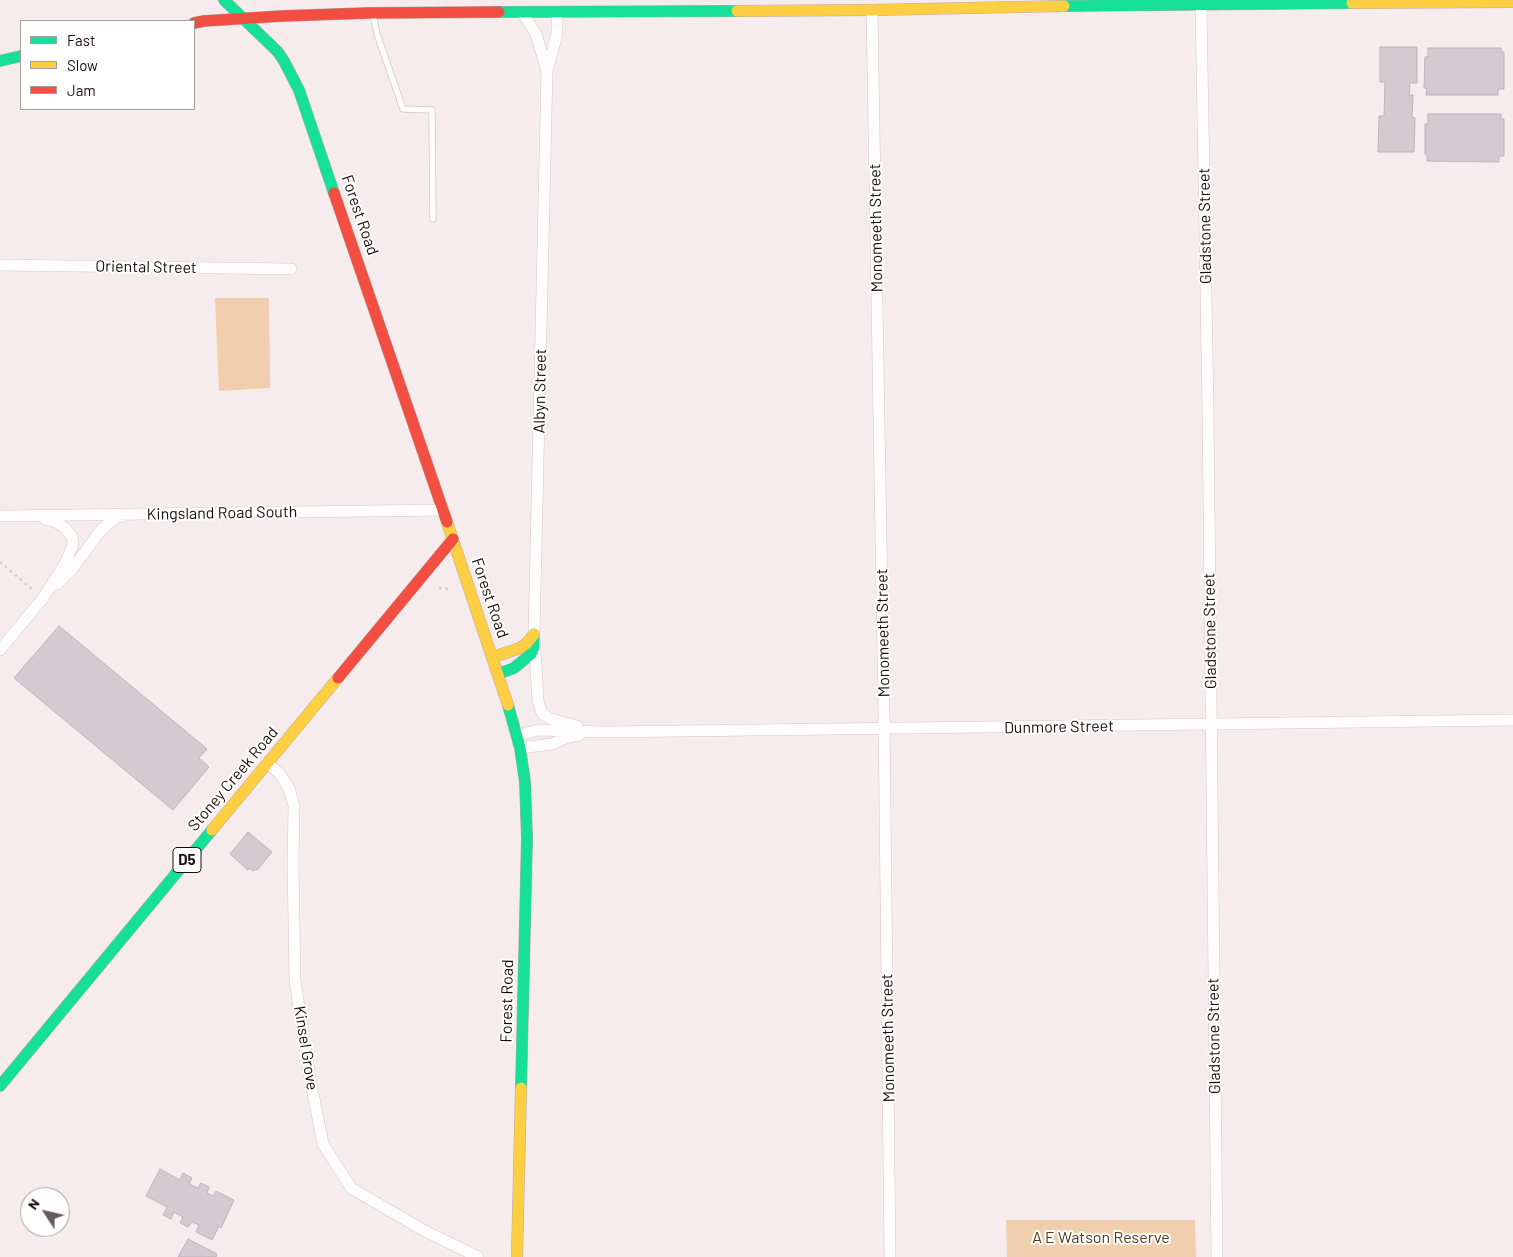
<!DOCTYPE html>
<html>
<head>
<meta charset="utf-8">
<style>
	body { margin:0 }
	#map { position:relative; width:1513px; height:1257px; overflow:hidden; background:#f6ecee; font-family:Barlow,sans-serif }
	canvas { display:block }
	.legend { position:absolute; left:20px; top:20px; width:175px; height:90px; box-sizing:border-box; background:#fff; border:1px solid #a49e9f; margin:0; padding:6px 9px; list-style:none; font-size:15px; color:#1b0d0f }
	.legend li { display:flex; align-items:center; gap:10px; height:25px }
	.legend b { width:25px; border:1px solid #a49e9f }
	.north { position:absolute; left:20px; top:1187px; width:50px; height:50px; box-sizing:border-box; background:#fff; border:1px solid #a49e9f; border-radius:50%; rotate:305deg; font-size:14px; font-weight:700; line-height:20px; text-align:center; color:#1b0d0f }
	.north::after { content:''; display:block; margin:auto; width:18px; height:22px; background:#685b5d; clip-path:polygon(50% 0,100% 100%,50% 72%,0 100%) }
</style>
</head>
<body>
<div id="map">
<canvas width="1513" height="1257"></canvas>
<ul class="legend">
<li><b style="height:6px;background:#16e098"></b>Fast</li>
<li><b style="height:6px;background:#ffcf43"></b>Slow</li>
<li><b style="height:6px;background:#f24e42"></b>Jam</li>
</ul>
<div class="north">N</div>
</div>
<script>
const g = document.querySelector('canvas').getContext('2d');
g.lineJoin = 'round';
function paint(path, color) {
  g.fillStyle = color;
  g.fill(path, 'evenodd');
}
function toPath(rows) {
  const path = new Path2D();
  for (const r of rows) {
    path.moveTo(r[0], r[1]);
    for (let i = 2; i < r.length; i += 2) path.lineTo(r[i], r[i + 1]);
  }
  return path;
}
function stroke(path, color, width, dash) {
  g.strokeStyle = color;
  g.lineWidth = width;
  g.lineCap = dash ? 'butt' : 'round';
  g.setLineDash(dash || []);
  g.stroke(path);
}
function write(font, color, halo, rows, align = 'center') {
  g.font = font + ' Barlow,sans-serif';
  g.lineWidth = 4;
  g.setLineDash([]);
  g.textBaseline = 'middle';
  g.strokeStyle = halo;
  g.fillStyle = color;
  for (const [text, x, y, turn = 0] of rows) {
    g.save();
    g.translate(x, y);
    g.rotate((+turn || 0) * Math.PI / 180);
    g.textAlign = isNaN(turn) ? turn : align;
    if (halo) g.strokeText(text, 0, 0);
    g.fillText(text, 0, 0);
    g.restore();
  }
}
const green = toPath([
	[215,298,269,298,270,388,219,391],
	[1006,1220,1195,1220,1196,1257,1007,1257]
]);
const building = toPath([
	[1380,47,1417,47,1417,83,1410,83,1409,95,1413,95,1412,117,1415,118,1414,152,1378,152,1379,116,1384,116,1385,82,1380,82,1380,47],
	[1428,48,1501,48,1501,52,1504,52,1504,89,1498,89,1498,95,1426,95,1427,88,1424,88,1425,57,1428,57,1428,48],
	[1428,114,1501,114,1501,119,1504,119,1504,156,1499,156,1499,162,1427,161,1427,155,1425,154,1425,124,1428,124,1428,114],
	[59,626,207,749,199,758,209,767,173,810,14,678,59,626],
	[248,832,272,852,257,870,256,869,253,871,249,868,248,870,230,854,248,832],
	[160,1169,180,1180,183,1173,192,1178,189,1184,198,1188,201,1183,209,1187,207,1193,213,1196,216,1191,234,1200,221,1228,219,1226,212,1240,196,1232,199,1225,192,1222,188,1227,180,1223,183,1217,174,1212,171,1219,163,1215,167,1207,146,1196,160,1169],
	[188,1239,217,1254,216,1257,178,1257,188,1239]
]);
const path = toPath([
	[0,562,34,591],
	[439,588,448,589]
]);
const lane = toPath([
	[373,15,377,34,403,109,432,110,433,219]
]);
const street = toPath([
	[1201,5,1208,411,1217,1257],
	[872,10,884,715,890,1257],
	[522,12,536,34,547,71],
	[557,12,557,34,547,71,534,634,538,701,541,711,543,714,551,719,577,726],
	[0,265,291,269],
	[0,516,443,510],
	[57,584,73,568,101,530,115,518,123,516],
	[0,650,43,598,65,564,72,547,73,542,72,537,65,528,56,522,45,519],
	[517,735,539,730,605,732,1513,720],
	[520,748,552,744,566,738,579,735],
	[268,763,280,774,289,788,294,806,293,863,295,981,310,1078,323,1144,351,1188,423,1230,478,1257]
]);
const fast = toPath([
	[224,0,278,52,284,61,299,90,334,193],
	[1064,6,1352,3],
	[499,12,737,11],
	[0,61,21,56],
	[498,674,514,668,531,654,534,647,534,634],
	[508,705,520,748,525,782,527,838,521,1088],
	[0,1086,212,830]
]);
const slow = toPath([
	[1352,3,1513,2],
	[737,11,872,10,1064,6],
	[447,522,508,705],
	[493,657,520,648,527,643,534,634],
	[212,830,338,678],
	[517,1257,521,1088]
]);
const jam = toPath([
	[194,23,204,21,282,16,368,13,499,12],
	[334,193,447,522],
	[338,678,453,539]
]);
const shields = [
	[187,860,28]
];
const shieldNames = [
	["D5",187,860]
];
const streetNames = [
	["Forest Road",360,215,71],
	["Gladstone Street",1205,226,-91],
	["Monomeeth Street",876,228,-91],
	["Oriental Street",146,267,1],
	["Albyn Street",540,391,-89],
	["Kingsland Road South",222,513,-1],
	["Forest Road",490,598,71],
	["Gladstone Street",1210,631,-91],
	["Monomeeth Street",883,633,-91],
	["Dunmore Street",1059,727,-1],
	["Stoney Creek Road",233,779,-50],
	["Forest Road",507,1001,-89],
	["Gladstone Street",1214,1036,-91],
	["Monomeeth Street",888,1038,-91],
	["Kinsel Grove",306,1048,81]
];
const parkNames = [
	["A E Watson Reserve",1101,1238]
];
paint(green, '#f1ceae');
paint(building, '#d5cacf');
stroke(building, '#beb3b8', 1);
stroke(lane, '#d2c6c8', 7);
stroke(street, '#d2c6c8', 12);
stroke(fast, '#bba9a6', 12);
stroke(slow, '#bba9a6', 12);
stroke(jam, '#bba9a6', 12);
stroke(path, '#cfcccc', 2.5, [2.5, 4]);
stroke(lane, '#fefcfc', 5.5);
stroke(street, '#fefcfc', 11);
stroke(fast, '#16e098', 11);
stroke(slow, '#ffcf43', 11);
stroke(jam, '#f24e42', 11);
for (const [x, y, w] of shields) {
  const box = new Path2D();
  box.roundRect(x - w / 2, y - 12.5, w, 25, 4);
  g.fillStyle = '#fff';
  g.fill(box);
  stroke(box, '#1b0d0f', 1);
}
write('bold 15px', '#1b0d0f', null, shieldNames);
write('16px', '#1b0d0f', '#fff', streetNames);
write('16px', '#573c1c', '#fff', parkNames);
</script>
</body>
</html>
